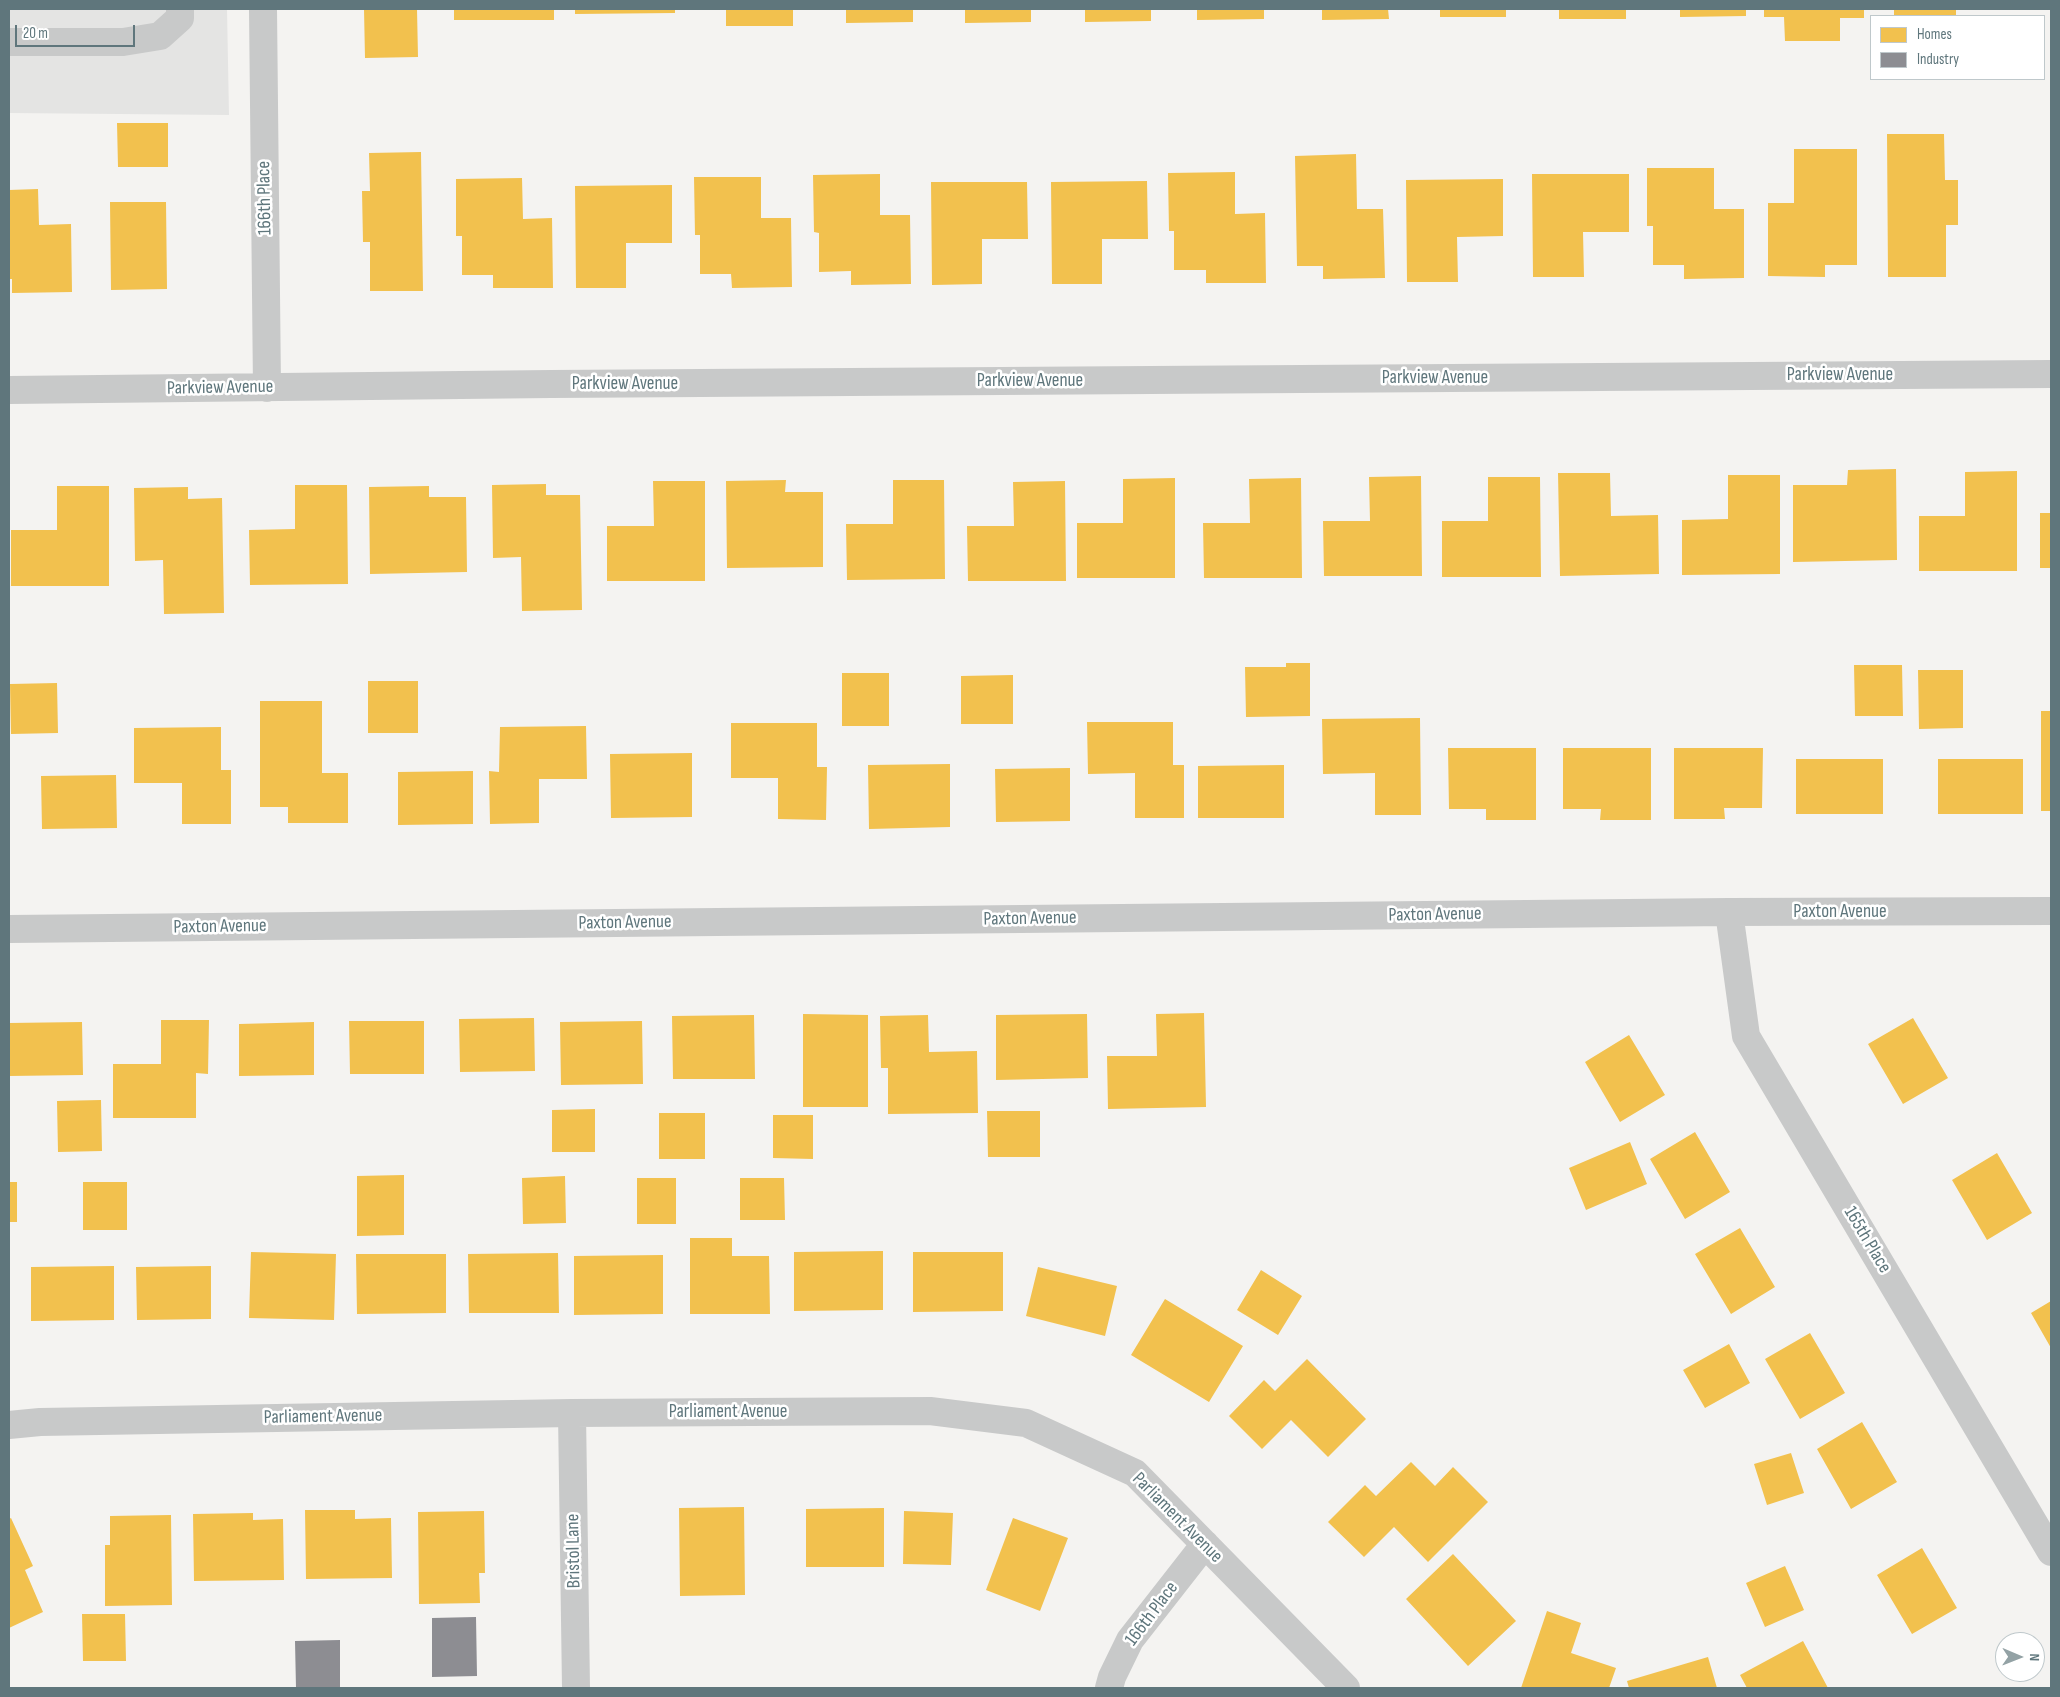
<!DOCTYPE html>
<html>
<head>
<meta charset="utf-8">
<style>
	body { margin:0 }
	#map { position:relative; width:2060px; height:1697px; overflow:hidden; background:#f4f3f1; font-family:"Sofia Sans Condensed",sans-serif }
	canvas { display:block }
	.frame { position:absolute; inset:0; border:10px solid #5f767c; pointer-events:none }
	.legend { position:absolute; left:1870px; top:15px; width:175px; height:65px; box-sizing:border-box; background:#fff; border:1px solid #bfc8cb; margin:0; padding:6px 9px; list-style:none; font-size:15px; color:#5f767c }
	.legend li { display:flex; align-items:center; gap:10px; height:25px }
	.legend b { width:25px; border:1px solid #bfc8cb }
	.north { position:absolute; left:1995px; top:1632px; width:50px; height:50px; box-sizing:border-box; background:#fff; border:1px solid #bfc8cb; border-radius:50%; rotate:91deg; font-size:14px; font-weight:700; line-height:20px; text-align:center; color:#5f767c }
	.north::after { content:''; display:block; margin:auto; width:18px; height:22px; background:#93a2a5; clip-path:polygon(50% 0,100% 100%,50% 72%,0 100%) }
	.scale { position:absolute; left:15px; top:25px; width:120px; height:22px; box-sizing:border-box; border:2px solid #5f767c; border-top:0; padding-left:6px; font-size:15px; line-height:18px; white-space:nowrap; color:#5f767c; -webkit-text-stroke:4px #fff; paint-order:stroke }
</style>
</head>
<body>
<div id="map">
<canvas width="2060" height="1697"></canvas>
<div class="frame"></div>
<ul class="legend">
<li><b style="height:14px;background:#f2c14e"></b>Homes</li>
<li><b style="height:14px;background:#8d8d92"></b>Industry</li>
</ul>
<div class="north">N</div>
<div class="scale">20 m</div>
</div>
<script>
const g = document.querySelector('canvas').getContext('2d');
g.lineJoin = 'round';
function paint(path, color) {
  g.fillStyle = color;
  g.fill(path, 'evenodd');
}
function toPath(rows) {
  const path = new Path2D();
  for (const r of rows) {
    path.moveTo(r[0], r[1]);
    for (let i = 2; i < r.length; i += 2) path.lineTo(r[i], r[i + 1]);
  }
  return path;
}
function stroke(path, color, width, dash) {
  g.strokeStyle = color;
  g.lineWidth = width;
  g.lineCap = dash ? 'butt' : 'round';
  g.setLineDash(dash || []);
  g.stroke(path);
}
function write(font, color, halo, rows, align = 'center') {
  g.font = font + ' "Sofia Sans Condensed",sans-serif';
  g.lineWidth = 5;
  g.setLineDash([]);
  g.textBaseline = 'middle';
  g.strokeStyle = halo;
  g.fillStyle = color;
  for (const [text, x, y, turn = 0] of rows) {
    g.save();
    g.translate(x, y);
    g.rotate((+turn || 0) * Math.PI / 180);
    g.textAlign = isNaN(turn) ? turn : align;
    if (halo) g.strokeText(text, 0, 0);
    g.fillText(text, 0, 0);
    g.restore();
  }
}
const built = toPath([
	[9,9,227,9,229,115,9,113]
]);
const homes = toPath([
	[364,9,417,9,418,57,365,58],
	[454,9,554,9,554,20,454,20],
	[575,9,675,9,675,13,575,14],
	[726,9,793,9,793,26,726,26],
	[846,9,913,9,913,22,846,23],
	[965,9,1031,9,1031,22,965,23],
	[1085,9,1151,9,1151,21,1085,22],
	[1197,9,1264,9,1264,19,1197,20],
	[1322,9,1388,9,1389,19,1322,20],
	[1440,9,1506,9,1506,17,1440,17],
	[1559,9,1626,9,1626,19,1559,19],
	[1680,9,1746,9,1746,16,1680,17],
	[1764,9,1864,9,1864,18,1840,18,1840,41,1785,41,1784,17,1764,17],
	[1894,9,1956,9,1956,16,1894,16],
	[117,123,168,123,168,167,118,167],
	[1887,134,1944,134,1945,180,1958,180,1958,225,1946,225,1946,277,1888,277],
	[1794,149,1857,149,1857,265,1825,265,1825,277,1768,276,1768,203,1794,203],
	[421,152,423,291,370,291,370,242,363,242,362,191,370,191,369,153],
	[1356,154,1357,209,1383,209,1385,278,1323,279,1323,266,1297,266,1295,156],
	[1647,168,1714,168,1714,209,1744,209,1744,278,1684,279,1684,265,1653,265,1653,226,1647,226],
	[1235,172,1235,214,1265,213,1266,283,1206,283,1206,270,1174,270,1174,231,1169,231,1168,173],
	[880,174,880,215,910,215,911,284,851,285,851,271,819,272,819,233,814,232,813,175],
	[1532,174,1629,174,1629,232,1583,232,1584,277,1533,277],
	[694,177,761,177,761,218,791,218,792,287,732,288,731,274,700,274,700,235,695,235],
	[522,178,523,219,552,218,553,288,493,288,493,275,462,275,462,236,456,236,456,179],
	[1503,179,1503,236,1457,237,1458,282,1407,282,1406,180],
	[1147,181,1148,239,1102,239,1102,284,1052,284,1051,182],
	[931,182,1027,182,1028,239,982,239,982,284,932,285],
	[672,185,672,243,626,243,626,288,576,288,575,186],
	[38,189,39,225,71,224,72,292,12,293,12,279,9,279,9,190],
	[110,202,166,202,167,289,111,290],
	[1896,469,1897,560,1793,562,1793,485,1847,485,1848,470],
	[2017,471,2017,571,1919,571,1919,516,1965,516,1965,472],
	[1558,473,1610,473,1611,516,1658,515,1659,574,1560,576],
	[1728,475,1780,475,1780,574,1682,575,1682,520,1728,519],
	[1421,476,1422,576,1324,576,1323,521,1370,521,1369,477],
	[1488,477,1540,477,1541,577,1442,577,1442,521,1488,521],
	[1175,478,1175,578,1077,578,1077,523,1123,523,1123,479],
	[1301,478,1302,578,1204,578,1203,523,1250,523,1249,479],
	[786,480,785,492,823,492,823,567,727,568,726,481],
	[893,480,944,480,945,579,847,580,846,524,893,524],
	[653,481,705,481,705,581,607,581,607,526,654,526],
	[1065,481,1066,581,968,581,967,526,1014,526,1013,482],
	[546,484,546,495,580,495,582,610,522,611,521,557,493,558,492,485],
	[295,485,347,485,348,584,250,585,249,530,295,529],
	[57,486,109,486,109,586,11,586,11,530,57,530],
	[429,486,429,497,466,497,467,572,370,574,369,487],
	[188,487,188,499,222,498,224,613,164,614,163,560,135,561,134,488],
	[2040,513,2051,513,2051,568,2040,568],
	[1286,663,1310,663,1310,716,1246,717,1245,667,1286,667],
	[1854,665,1902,665,1903,716,1855,716],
	[1918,670,1963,670,1963,728,1919,729],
	[842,673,889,673,889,726,842,726],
	[1013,675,1013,724,961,724,961,676],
	[368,681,418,681,418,733,368,733],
	[57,683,58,733,11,734,10,684],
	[260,701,322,701,322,773,348,773,348,823,288,823,288,807,260,807],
	[2041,711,2051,711,2051,811,2041,811],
	[1420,718,1421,815,1375,815,1375,773,1323,774,1322,719],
	[1087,722,1173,722,1173,765,1184,765,1184,818,1135,818,1135,773,1088,774],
	[731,723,817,723,817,767,827,767,826,820,778,819,778,778,731,778],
	[586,726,587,779,539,779,539,823,490,824,489,771,499,772,500,727],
	[221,727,221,770,231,770,231,824,182,824,182,783,134,783,134,728],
	[1448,748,1536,748,1536,820,1486,820,1486,809,1449,809],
	[1563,748,1651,748,1651,820,1600,820,1601,809,1563,809],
	[1674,748,1763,748,1762,808,1724,808,1725,819,1674,819],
	[692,753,692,817,611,818,610,754],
	[1796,759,1883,759,1883,814,1796,814],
	[1938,759,2023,759,2023,814,1938,814],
	[950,764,950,827,869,829,868,765],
	[1284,765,1284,818,1198,818,1198,766],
	[1070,768,1070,821,996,822,995,769],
	[473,771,473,824,398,825,398,772],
	[116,775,117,828,42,829,41,776],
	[1204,1013,1206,1107,1108,1109,1107,1056,1157,1056,1156,1014],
	[803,1014,868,1015,868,1107,803,1107],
	[1087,1014,1088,1078,996,1080,996,1015],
	[754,1015,755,1079,673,1079,672,1016],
	[928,1015,929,1052,977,1051,978,1113,888,1114,888,1068,881,1068,880,1016],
	[534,1018,535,1071,460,1072,459,1019],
	[1913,1018,1948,1078,1903,1104,1868,1044],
	[161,1020,209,1020,208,1074,196,1073,196,1118,113,1118,113,1064,161,1064],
	[349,1021,424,1021,424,1074,350,1074],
	[642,1021,643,1084,561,1085,560,1022],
	[82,1022,83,1075,9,1076,9,1023],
	[314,1022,314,1075,239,1076,239,1024],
	[1629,1035,1665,1095,1620,1122,1585,1062],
	[101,1100,102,1151,58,1152,57,1101],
	[595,1109,595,1152,552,1152,552,1110],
	[987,1111,1040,1111,1040,1157,988,1157],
	[659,1113,705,1113,705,1159,659,1159],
	[773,1115,813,1115,813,1159,773,1158],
	[1695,1132,1730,1192,1685,1219,1650,1159],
	[1630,1142,1647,1184,1586,1210,1569,1168],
	[1997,1153,2032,1213,1987,1240,1952,1180],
	[404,1175,404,1235,357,1236,357,1176],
	[565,1176,566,1223,523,1224,522,1178],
	[637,1178,676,1178,676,1224,637,1224],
	[740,1178,784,1178,785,1220,740,1220],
	[9,1182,17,1182,17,1222,9,1222],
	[83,1182,127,1182,127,1230,83,1230],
	[1740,1228,1775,1287,1731,1314,1695,1254],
	[690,1238,732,1238,732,1256,769,1256,770,1314,690,1314],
	[883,1251,883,1310,794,1311,794,1252],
	[251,1252,336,1254,334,1320,249,1318],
	[913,1252,1003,1252,1003,1311,913,1312],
	[558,1253,559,1313,469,1313,468,1254],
	[356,1254,446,1254,446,1313,357,1314],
	[663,1255,663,1314,574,1315,574,1256],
	[114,1266,114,1320,31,1321,31,1267],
	[211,1266,211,1319,137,1320,136,1267],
	[1038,1267,1117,1286,1105,1336,1026,1316],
	[1261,1270,1302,1296,1278,1335,1237,1310],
	[1165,1299,1243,1346,1209,1402,1131,1355],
	[2051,1301,2051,1348,2031,1313],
	[1810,1333,1845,1393,1800,1419,1765,1359],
	[1729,1344,1750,1383,1705,1408,1683,1370],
	[1307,1359,1366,1419,1328,1457,1291,1420,1262,1449,1229,1416,1264,1380,1275,1391],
	[1862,1422,1897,1482,1851,1509,1817,1449],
	[1791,1453,1804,1493,1767,1505,1754,1464],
	[1411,1462,1435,1486,1453,1467,1488,1502,1428,1562,1394,1527,1364,1557,1328,1522,1365,1485,1376,1496],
	[744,1507,745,1595,680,1596,679,1508],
	[884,1508,884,1567,806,1567,806,1509],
	[305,1510,355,1510,355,1519,391,1518,392,1578,306,1579],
	[484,1511,485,1573,479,1573,480,1603,419,1604,418,1512],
	[904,1511,953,1513,951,1565,903,1564],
	[253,1513,253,1520,283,1519,284,1580,194,1581,193,1514],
	[171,1515,172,1605,105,1606,105,1545,110,1545,110,1516],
	[11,1518,33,1566,25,1570,43,1612,9,1628,9,1519],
	[1013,1518,1068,1538,1040,1611,986,1590],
	[1922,1548,1957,1608,1912,1634,1877,1575],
	[1453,1554,1516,1621,1468,1666,1406,1599],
	[1785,1566,1804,1610,1765,1627,1746,1583],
	[1547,1611,1581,1623,1571,1653,1616,1668,1609,1688,1521,1688],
	[82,1614,125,1614,126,1661,83,1661],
	[1803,1641,1828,1688,1747,1688,1740,1675],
	[1708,1657,1717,1688,1629,1688,1627,1681]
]);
const industry = toPath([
	[476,1617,477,1676,432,1677,432,1618],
	[340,1640,340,1688,296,1688,295,1641]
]);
const minor = toPath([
	[263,9,267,388],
	[9,42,123,42,160,36,180,18,180,9],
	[9,390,551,384,2051,374],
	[1729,912,1746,1036,2051,1552],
	[9,929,1729,912,2051,911],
	[572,1413,576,1688],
	[9,1425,40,1422,572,1413,930,1411,1026,1423,1135,1473,1346,1688],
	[1109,1688,1112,1677,1130,1640,1205,1544]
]);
const streetNames = [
	["166th Place",265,198,-91],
	["Parkview Avenue",1840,375],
	["Parkview Avenue",1435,378],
	["Parkview Avenue",1030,381],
	["Parkview Avenue",625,384],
	["Parkview Avenue",220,388,-1],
	["Paxton Avenue",1840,912],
	["Paxton Avenue",1435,915,-1],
	["Paxton Avenue",1030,919,-1],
	["Paxton Avenue",625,923,-1],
	["Paxton Avenue",220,927,-1],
	["165th Place",1867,1240,59],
	["Parliament Avenue",728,1412],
	["Parliament Avenue",323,1417,-1],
	["Parliament Avenue",1177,1518,45],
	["Bristol Lane",574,1551,-91],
	["166th Place",1152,1614,-53]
];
paint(built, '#e4e4e3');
paint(homes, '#f2c14e');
paint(industry, '#8d8d92');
stroke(minor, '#c8c9c9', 28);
write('19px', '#5f767c', '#fff', streetNames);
</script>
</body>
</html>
